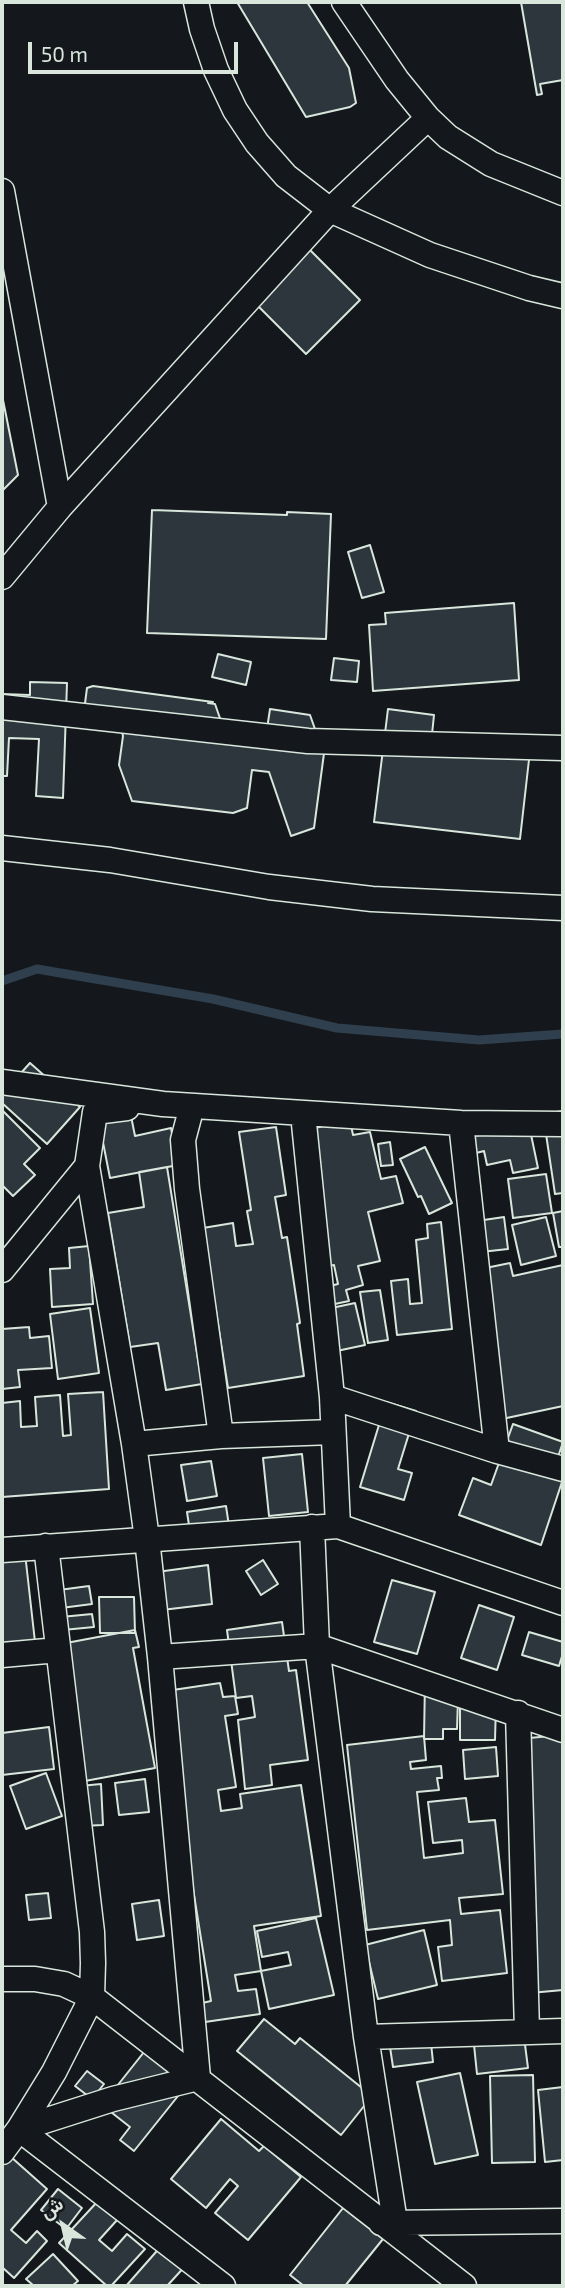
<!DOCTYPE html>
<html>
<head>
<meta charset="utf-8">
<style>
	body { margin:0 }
	#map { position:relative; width:565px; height:2288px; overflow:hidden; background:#14181c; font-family:"Exo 2",Vazirmatn,sans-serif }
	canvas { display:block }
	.frame { position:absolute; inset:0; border:4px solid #d8e6dc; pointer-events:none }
	.north { position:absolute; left:28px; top:2190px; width:70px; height:70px; -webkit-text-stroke:5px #14181c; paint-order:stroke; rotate:326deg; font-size:19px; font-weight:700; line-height:28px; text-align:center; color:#d8e6dc }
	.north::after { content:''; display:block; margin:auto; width:24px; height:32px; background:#d8e6dc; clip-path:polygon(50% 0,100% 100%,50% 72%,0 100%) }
	.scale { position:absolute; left:28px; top:42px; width:210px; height:32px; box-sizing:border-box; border:4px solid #d8e6dc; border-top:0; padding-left:9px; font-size:21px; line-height:24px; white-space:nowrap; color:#d8e6dc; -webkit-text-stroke:5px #14181c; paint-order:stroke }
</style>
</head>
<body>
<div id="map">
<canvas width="565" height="2288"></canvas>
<div class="frame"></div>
<div class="north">ش</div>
<div class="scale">50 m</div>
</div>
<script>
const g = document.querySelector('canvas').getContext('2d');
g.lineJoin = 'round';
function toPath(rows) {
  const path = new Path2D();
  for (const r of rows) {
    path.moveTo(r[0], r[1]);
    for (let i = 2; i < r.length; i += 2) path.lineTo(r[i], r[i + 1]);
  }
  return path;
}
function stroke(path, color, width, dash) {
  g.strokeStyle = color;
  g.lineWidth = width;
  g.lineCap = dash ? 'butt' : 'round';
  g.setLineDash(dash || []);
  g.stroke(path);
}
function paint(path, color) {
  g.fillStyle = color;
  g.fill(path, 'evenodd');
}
const stream = toPath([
	[2,981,37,969,213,999,337,1028,479,1040,563,1034]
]);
const building = toPath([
	[237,2,307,2,349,68,356,103,350,107,306,117,237,2],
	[521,2,563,2,563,80,540,84,542,94,537,95,521,2],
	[310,250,360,300,306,354,256,304,310,250],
	[3,400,18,475,2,491,2,401,3,400],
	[152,510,287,515,287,512,331,514,326,639,147,633,152,510],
	[370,545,384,592,362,598,348,552,370,545],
	[514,603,519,680,373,691,369,625,386,624,385,613,514,603],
	[218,654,251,662,246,685,212,677,218,654],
	[334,658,359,661,357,682,331,680,334,658],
	[30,682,67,683,63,798,36,796,39,739,9,738,7,776,2,776,2,694,30,695,30,682],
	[93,686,213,702,208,703,215,704,222,724,267,729,270,709,310,715,315,729,327,731,314,828,291,836,269,772,252,770,247,808,233,813,132,801,119,765,123,736,121,728,84,711,87,688,93,686],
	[388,709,434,715,431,744,531,742,520,839,374,822,388,709],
	[30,1063,80,1107,47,1144,2,1103,2,1094,30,1063],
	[2,1110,40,1148,24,1164,35,1175,13,1196,2,1185,2,1110],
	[563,1111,563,1193,555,1194,543,1114,563,1111],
	[131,1116,135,1136,171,1128,178,1165,110,1178,99,1122,131,1116],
	[350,1120,353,1135,370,1132,381,1179,396,1176,403,1203,368,1212,380,1261,358,1266,363,1285,346,1290,349,1301,330,1305,326,1287,338,1284,334,1265,324,1267,302,1131,350,1120],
	[529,1125,538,1168,513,1173,510,1160,487,1165,484,1151,472,1154,469,1137,529,1125],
	[276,1127,286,1195,275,1197,282,1238,287,1237,300,1323,297,1324,304,1376,228,1388,203,1228,233,1223,236,1246,253,1244,247,1211,251,1210,239,1132,276,1127],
	[390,1142,393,1165,381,1166,378,1144,390,1142],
	[425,1147,452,1203,429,1214,421,1196,418,1197,400,1159,425,1147],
	[167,1167,202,1384,166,1390,158,1343,130,1347,108,1213,144,1207,139,1172,167,1167],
	[546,1174,552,1213,513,1218,508,1179,546,1174],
	[563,1211,563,1247,559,1247,553,1213,563,1211],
	[504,1217,508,1249,481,1252,477,1221,504,1217],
	[546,1217,556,1256,521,1265,512,1225,546,1217],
	[441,1222,452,1329,397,1335,391,1281,408,1279,410,1304,422,1303,416,1240,428,1238,427,1224,441,1222],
	[89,1246,93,1304,52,1307,50,1269,70,1268,69,1248,89,1246],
	[510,1263,513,1276,563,1265,563,1406,502,1419,471,1271,510,1263],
	[380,1290,388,1340,368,1343,360,1292,380,1290],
	[355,1303,365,1345,332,1352,322,1310,355,1303],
	[90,1308,99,1373,58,1379,50,1314,90,1308],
	[29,1327,30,1338,49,1336,52,1368,18,1370,20,1387,2,1389,2,1329,29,1327],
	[103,1392,109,1489,2,1497,2,1403,20,1401,21,1427,37,1426,35,1397,60,1395,63,1436,71,1435,68,1394,103,1392],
	[386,1402,416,1411,398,1469,412,1473,404,1500,360,1487,386,1402],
	[513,1424,563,1442,558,1457,563,1479,541,1545,459,1515,473,1478,491,1485,513,1424],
	[302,1454,308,1512,269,1516,263,1458,302,1454],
	[211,1461,217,1496,187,1501,181,1465,211,1461],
	[226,1506,229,1526,190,1532,187,1512,226,1506],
	[25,1553,35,1642,2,1645,2,1556,25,1553],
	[263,1560,278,1584,261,1595,246,1571,263,1560],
	[208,1565,212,1604,162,1610,157,1572,208,1565],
	[392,1580,435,1592,417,1654,374,1642,392,1580],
	[89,1586,92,1604,61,1608,59,1590,89,1586],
	[99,1597,134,1597,135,1633,100,1633,99,1597],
	[479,1605,514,1617,497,1670,461,1658,479,1605],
	[92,1614,94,1627,63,1630,61,1617,92,1614],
	[282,1622,289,1671,296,1670,308,1760,270,1765,272,1785,245,1789,238,1720,255,1717,252,1696,236,1698,227,1630,282,1622],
	[135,1630,139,1647,133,1648,155,1768,85,1781,61,1644,135,1630],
	[529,1632,563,1642,563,1653,559,1666,522,1655,529,1632],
	[425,1680,458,1699,457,1729,443,1729,443,1739,424,1739,425,1680],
	[220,1683,223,1697,235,1696,238,1714,225,1716,236,1787,218,1790,221,1811,242,1808,240,1794,301,1785,321,1916,254,1926,261,1971,235,1975,238,1991,256,1989,260,2014,205,2022,202,2003,211,2001,174,1770,166,1691,220,1683],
	[460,1704,496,1704,495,1740,460,1740,460,1704],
	[49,1727,54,1769,2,1775,2,1733,49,1727],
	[562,1735,563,1990,530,1993,518,1739,562,1735],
	[424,1736,426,1760,410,1762,411,1769,441,1766,442,1778,437,1778,439,1790,417,1792,424,1858,463,1853,462,1840,433,1843,428,1802,466,1798,469,1822,495,1820,503,1894,459,1898,461,1914,500,1910,507,1973,442,1981,438,1947,452,1945,450,1920,367,1930,347,1745,424,1736],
	[496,1747,498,1776,465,1779,463,1750,496,1747],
	[46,1773,62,1816,26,1829,10,1786,46,1773],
	[145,1779,149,1812,119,1815,115,1783,145,1779],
	[101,1784,103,1825,81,1826,80,1786,101,1784],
	[48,1893,51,1918,29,1920,26,1895,48,1893],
	[159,1900,164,1936,137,1940,132,1904,159,1900],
	[316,1918,334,1995,269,2009,261,1971,291,1965,288,1952,262,1957,257,1931,316,1918],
	[424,1930,437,1985,378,1999,365,1945,424,1930],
	[264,2019,295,2044,300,2038,372,2096,341,2135,237,2051,264,2019],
	[523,2029,528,2068,477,2074,473,2035,523,2029],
	[430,2034,433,2062,393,2067,390,2047,430,2034],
	[144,2052,186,2086,134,2151,120,2140,130,2127,102,2105,144,2052],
	[87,2071,104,2084,92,2099,75,2086,87,2071],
	[460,2073,478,2155,435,2164,417,2082,460,2073],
	[533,2075,535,2162,492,2163,490,2076,533,2075],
	[563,2087,563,2160,545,2162,538,2090,563,2087],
	[221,2119,259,2151,264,2146,301,2177,248,2240,215,2213,238,2186,230,2179,206,2208,171,2179,221,2119],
	[2,2149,47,2189,11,2230,26,2243,37,2231,47,2241,14,2278,2,2267,2,2149],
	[58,2189,82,2208,66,2229,41,2210,58,2189],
	[98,2201,118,2219,99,2240,112,2251,127,2234,145,2249,111,2286,107,2286,59,2243,98,2201],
	[343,2208,383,2239,345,2286,304,2286,290,2275,343,2208],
	[163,2244,187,2264,167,2286,126,2286,163,2244],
	[53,2254,78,2281,72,2286,34,2286,26,2279,53,2254]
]);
const street = toPath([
	[196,2,202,29,216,70,235,110,257,143,286,176,330,210,430,255,529,288,563,296],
	[344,2,397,80,428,118,448,137,491,164,563,193],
	[2,191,60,507],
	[2,577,60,507,330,210,428,118],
	[2,707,308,741,563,748],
	[2,848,110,860,269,887,372,899,563,908],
	[2,1082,163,1104,461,1123,563,1124],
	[192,1106,183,1140,187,1189,221,1436],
	[303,1114,332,1397,338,1526],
	[461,1123,497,1451],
	[2,1270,87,1166,95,1112,127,1108],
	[332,1397,497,1451,563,1469],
	[134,1444,221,1436,333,1432],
	[312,1527,317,1646,366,2037,395,2222],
	[46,1546,92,1932,93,1963,92,1997,54,2072,19,2129,223,2286],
	[2,1550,338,1526,563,1603],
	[2,1655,58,1650],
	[160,1657,317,1646,563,1730],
	[518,1713,527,2031],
	[2,1979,35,1979,64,1984,92,1997,464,2286],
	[366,2037,563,2031],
	[2,2152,19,2129,113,2099,198,2078,160,1657,147,1539,134,1444,87,1166],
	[381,2223,563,2221]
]);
stroke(stream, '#2f3f4d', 9);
paint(building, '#2c363c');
stroke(building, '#d8e6dc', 2);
stroke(street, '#d8e6dc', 27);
stroke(street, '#14181c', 24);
</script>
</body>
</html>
